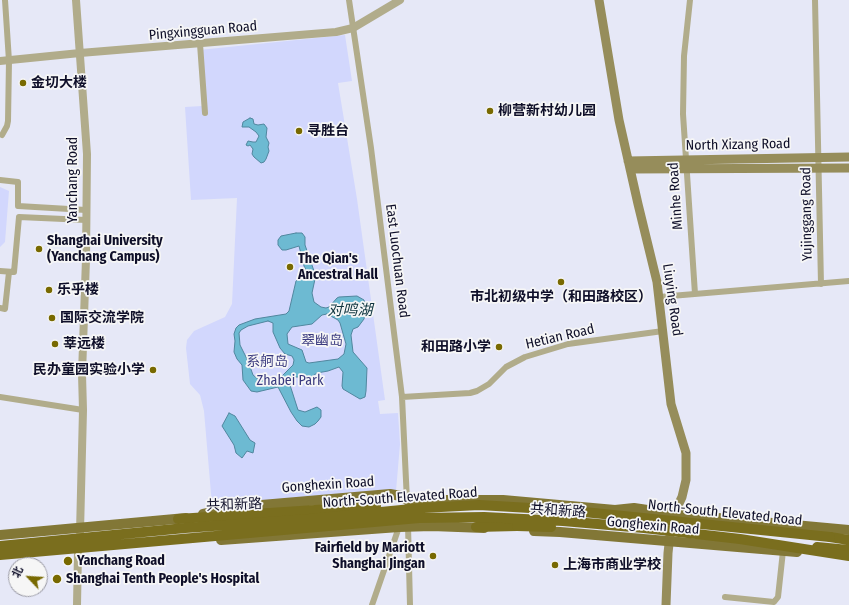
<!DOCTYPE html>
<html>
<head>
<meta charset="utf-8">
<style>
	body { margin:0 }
	#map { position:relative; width:849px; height:605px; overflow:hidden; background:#e6e8f7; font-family:"Fira Sans Condensed","Noto Sans SC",sans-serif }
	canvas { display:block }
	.north { position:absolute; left:8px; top:557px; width:40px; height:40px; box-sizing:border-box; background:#f6f6f6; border:1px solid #9a9aa4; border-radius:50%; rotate:295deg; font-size:11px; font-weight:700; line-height:16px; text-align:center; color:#0f0f29 }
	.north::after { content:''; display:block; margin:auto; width:14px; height:18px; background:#786900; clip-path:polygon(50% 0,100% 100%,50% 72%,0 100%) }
</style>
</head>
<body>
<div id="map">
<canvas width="849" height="605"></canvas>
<div class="north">北</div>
</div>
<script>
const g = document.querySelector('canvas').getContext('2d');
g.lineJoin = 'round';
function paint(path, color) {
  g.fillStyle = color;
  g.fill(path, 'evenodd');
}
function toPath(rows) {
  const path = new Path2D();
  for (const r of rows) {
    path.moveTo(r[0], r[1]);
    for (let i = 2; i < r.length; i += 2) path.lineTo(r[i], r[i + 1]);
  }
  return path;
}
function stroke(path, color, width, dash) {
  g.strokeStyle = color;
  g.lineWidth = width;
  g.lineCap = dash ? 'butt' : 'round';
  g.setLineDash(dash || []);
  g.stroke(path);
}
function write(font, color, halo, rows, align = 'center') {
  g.font = font + ' "Fira Sans Condensed","Noto Sans SC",sans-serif';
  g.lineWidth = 3.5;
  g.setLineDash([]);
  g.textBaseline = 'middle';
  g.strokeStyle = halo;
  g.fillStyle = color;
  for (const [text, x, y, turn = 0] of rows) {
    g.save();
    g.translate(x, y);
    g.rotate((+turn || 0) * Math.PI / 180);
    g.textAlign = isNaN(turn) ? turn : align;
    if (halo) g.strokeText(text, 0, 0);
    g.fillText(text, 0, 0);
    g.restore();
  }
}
const green = toPath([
	[345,35,352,81,338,83,357,199,385,400,378,401,380,414,398,413,400,444,396,491,212,505,204,411,200,395,190,384,186,348,187,340,194,331,225,317,232,304,237,198,191,200,185,107,202,106,199,50],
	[0,187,9,191,5,242,0,247]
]);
const water = toPath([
	[250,118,253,119,254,124,258,125,264,124,267,128,266,137,269,143,268,147,269,151,266,159,264,162,261,163,254,157,252,154,253,149,250,145,248,146,246,145,248,141,253,142,256,142,259,136,256,132,249,127,242,127,243,122,250,118],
	[296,233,302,233,305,237,305,245,314,271,315,279,312,293,314,302,321,307,326,308,329,307,337,298,339,297,357,296,364,300,366,309,364,319,358,327,353,329,351,335,353,352,367,368,366,391,365,397,360,399,343,389,342,386,343,372,339,367,328,371,317,373,307,380,300,377,294,377,292,380,290,385,298,410,305,412,317,407,321,410,321,417,318,421,315,424,309,427,302,426,297,421,291,412,278,387,257,392,251,391,243,380,242,365,237,359,234,352,235,341,234,334,236,328,239,325,255,319,286,314,289,311,296,281,299,278,306,277,307,272,304,266,299,246,286,250,282,250,278,245,278,240,281,236,296,233],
	[327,314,338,320,340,323,346,344,344,354,338,359,309,363,306,362,302,350,288,344,287,334,292,327,312,324,322,315,327,314],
	[268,321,273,323,273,332,280,348,285,354,292,356,294,360,293,365,279,379,273,380,259,380,253,375,248,361,240,345,239,333,241,330,248,326,268,321],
	[229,413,235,416,250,440,255,443,253,453,247,451,242,458,236,453,234,445,222,426,229,413]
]);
const minor = toPath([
	[349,0,371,148,402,397,407,501],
	[690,0,684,56,683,114,695,294],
	[815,0,821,284],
	[200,44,205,113],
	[2,135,7,126,8,121,9,61,5,0],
	[0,180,18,182,18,206,86,210],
	[0,271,14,272,19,217,86,220],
	[659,297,849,281],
	[0,308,5,309,9,272],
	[0,397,83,410],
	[402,397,470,393,477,391,489,384,506,367,525,357,568,344,663,331],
	[408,525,410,605],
	[725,597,774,602,778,597,783,551],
	[372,605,399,527]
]);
const tertiary = toPath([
	[76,0,87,154,86,259,82,374,83,410,80,532],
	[0,61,80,53,336,32,353,28,400,0],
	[77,605,78,552,80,544]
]);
const secondary = toPath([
	[599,0,619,120,638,204,657,282,671,404,686,453,686,480,682,497,674,514,673,520],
	[628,161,849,157],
	[630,169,849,168],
	[666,605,668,553,670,535]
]);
const primary = toPath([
	[203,514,238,507,390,494,401,496,407,500,503,500,615,510,634,508,674,514,849,530],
	[534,531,560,532,797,552],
	[0,535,186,518],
	[221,540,399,527,432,526,484,528]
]);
const trunk = toPath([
	[178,519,376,506],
	[476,527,517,526],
	[830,537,849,540],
	[817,547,849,550]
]);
const trunkBridge = toPath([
	[517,526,551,527],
	[0,546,185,528,309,519,422,508,479,505,564,510,830,537],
	[0,555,419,518,484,517,563,521,644,528,740,539,849,556]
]);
const markers = [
	[23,83,4,"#786900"],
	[490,111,4,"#786900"],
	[299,131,4,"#786900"],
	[39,249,4,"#786900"],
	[290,267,4,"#786900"],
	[561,282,4,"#786900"],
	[49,290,4,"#786900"],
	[52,318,4,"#786900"],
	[55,344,4,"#786900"],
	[499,347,4,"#786900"],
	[153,370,4,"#786900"],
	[433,556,4,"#786900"],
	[68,561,5,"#786900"],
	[555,565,4,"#786900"],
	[57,579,5,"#786900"]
];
const streetNames = [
	["Pingxingguan Road",203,31,-5],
	["North Xizang Road",738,145,-1],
	["Yanchang Road",73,180,-90],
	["Minhe Road",676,196,-94],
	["Yujinggang Road",807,214,-91],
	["East Luochuan Road",397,261,83],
	["Liuying Road",672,300,82],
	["Hetian Road",560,337,-13],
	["Gonghexin Road",328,485,-4],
	["North-South Elevated Road",400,498,-4],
	["共和新路",234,505,-2],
	["共和新路",558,511,4],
	["North-South Elevated Road",725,513,6],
	["Gonghexin Road",653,526,5]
];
const poiNames = [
	["金切大楼",31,83],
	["柳营新村幼儿园",498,111],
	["寻胜台",307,131],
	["Shanghai University",47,241],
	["(Yanchang Campus)",47,257],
	["The Qian's",298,259],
	["Ancestral Hall",298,275],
	["乐乎楼",57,290],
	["市北初级中学（和田路校区）",561,297,"center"],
	["国际交流学院",60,318],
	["莘远楼",63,344],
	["和田路小学",491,347,"right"],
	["民办童园实验小学",145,370,"right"],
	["Fairfield by Mariott",425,548,"right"],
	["Shanghai Jingan",425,564,"right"],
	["Yanchang Road",77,561],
	["上海市商业学校",563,565],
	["Shanghai Tenth People's Hospital",66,579]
];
const parkNames = [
	["翠幽岛",322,341],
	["系舸岛",267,362],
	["Zhabei Park",290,381]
];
const waterNames = [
	["对鸣湖",350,311]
];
paint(green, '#d2d7fd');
paint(water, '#6dbad2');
stroke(water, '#51879f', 1);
stroke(minor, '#b1ac8b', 6);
stroke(tertiary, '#b1ac8b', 8);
stroke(secondary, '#968d5b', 9);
stroke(primary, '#827736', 10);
stroke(trunk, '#7a6e1e', 10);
stroke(trunkBridge, '#7a6e1e', 10);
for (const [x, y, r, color] of markers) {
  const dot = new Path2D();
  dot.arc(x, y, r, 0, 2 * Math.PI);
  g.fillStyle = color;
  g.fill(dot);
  stroke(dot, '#f6f6f6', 1.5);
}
write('14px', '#0f0f29', '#f6f6f6', streetNames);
write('bold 14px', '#0f0f29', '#f6f6f6', poiNames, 'left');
write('14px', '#3a3a7f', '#f6f6f6', parkNames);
write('italic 15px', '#0e343e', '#f6f6f6', waterNames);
</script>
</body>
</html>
